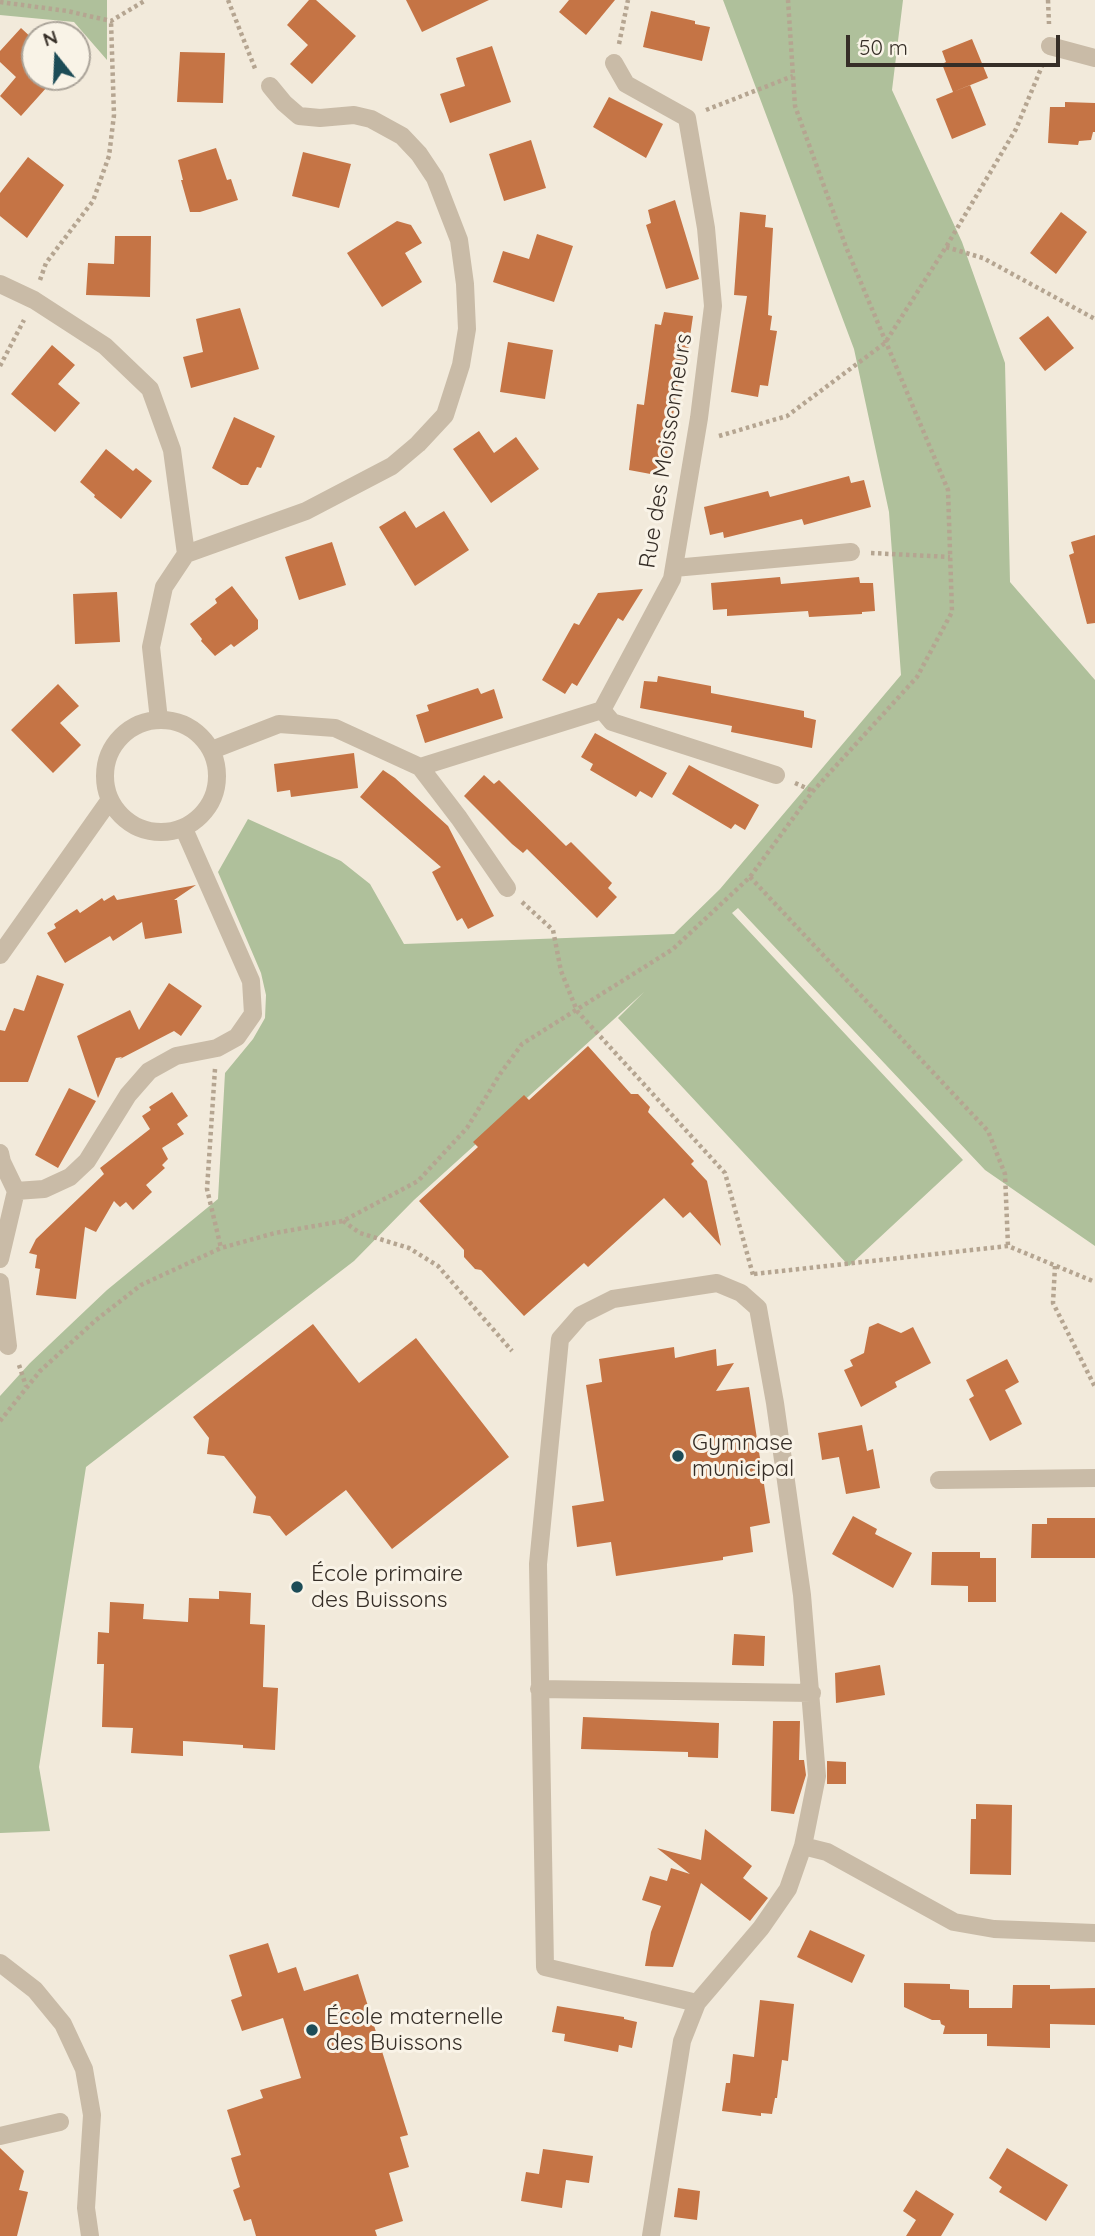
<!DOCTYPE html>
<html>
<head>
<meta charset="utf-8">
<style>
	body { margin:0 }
	#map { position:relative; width:1095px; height:2236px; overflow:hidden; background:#f2eadb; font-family:Quicksand,sans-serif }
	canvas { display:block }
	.north { position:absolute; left:21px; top:21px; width:70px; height:70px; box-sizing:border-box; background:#f9f3e7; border:2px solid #aba49a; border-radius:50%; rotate:342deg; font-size:19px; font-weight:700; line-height:28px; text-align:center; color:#362e27 }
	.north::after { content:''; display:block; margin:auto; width:24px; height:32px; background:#1d4c57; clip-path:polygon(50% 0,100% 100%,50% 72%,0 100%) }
	.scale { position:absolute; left:846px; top:35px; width:214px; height:32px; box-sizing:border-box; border:4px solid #362e27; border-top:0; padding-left:9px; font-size:21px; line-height:24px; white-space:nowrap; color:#362e27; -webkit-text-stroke:5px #f9f3e7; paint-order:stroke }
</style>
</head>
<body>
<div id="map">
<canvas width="1095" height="2236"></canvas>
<div class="north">N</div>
<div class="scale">50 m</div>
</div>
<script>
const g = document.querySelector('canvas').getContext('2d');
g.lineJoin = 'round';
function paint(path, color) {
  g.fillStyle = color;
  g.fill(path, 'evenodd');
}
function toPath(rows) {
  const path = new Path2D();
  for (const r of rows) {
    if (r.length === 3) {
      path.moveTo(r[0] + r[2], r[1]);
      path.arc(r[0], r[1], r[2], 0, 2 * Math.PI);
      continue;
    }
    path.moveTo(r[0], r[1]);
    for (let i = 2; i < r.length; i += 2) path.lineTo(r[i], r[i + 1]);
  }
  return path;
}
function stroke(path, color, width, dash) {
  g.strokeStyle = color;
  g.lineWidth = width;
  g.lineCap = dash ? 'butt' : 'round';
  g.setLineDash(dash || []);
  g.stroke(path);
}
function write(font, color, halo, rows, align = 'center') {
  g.font = font + ' Quicksand,sans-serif';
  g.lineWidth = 6;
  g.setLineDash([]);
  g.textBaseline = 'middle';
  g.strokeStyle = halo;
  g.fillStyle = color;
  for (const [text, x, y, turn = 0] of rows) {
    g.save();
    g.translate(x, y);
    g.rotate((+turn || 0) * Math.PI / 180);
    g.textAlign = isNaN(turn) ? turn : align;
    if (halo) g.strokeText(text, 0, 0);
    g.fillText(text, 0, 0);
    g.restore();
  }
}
const green = toPath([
	[0,0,107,0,107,60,74,22,0,15],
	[723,0,903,0,892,90,962,242,1005,363,1010,582,1095,680,1095,1246,985,1170,738,908,732,913,963,1160,849,1266,618,1018,644,992,414,1200,354,1261,86,1467,39,1767,50,1831,0,1833,0,1396,30,1363,107,1290,218,1199,225,1073,253,1039,265,1018,266,995,261,973,218,872,248,819,341,861,370,884,404,944,674,934,720,889,901,675,889,512,854,349]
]);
const building = toPath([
	[309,0,316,0,356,36,312,84,290,64,308,45,287,25],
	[406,0,489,0,422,32],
	[569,0,615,0,586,35,559,12],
	[651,11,695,21,695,24,710,27,702,61,643,47],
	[21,28,35,41,35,77,56,77,21,116,0,96,16,77,0,62,0,51],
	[972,39,988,78,953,92,942,64,946,62,942,51],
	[492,46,511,102,450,123,440,94,465,86,456,58],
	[180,52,225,53,223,103,177,102],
	[970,85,986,125,952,139,936,99],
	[609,97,663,124,646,158,593,127],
	[1065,102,1095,103,1095,132,1093,132,1091,140,1079,141,1078,145,1048,143,1050,107,1065,107],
	[531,140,546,188,504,201,489,154],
	[216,148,227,180,231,179,238,200,200,212,190,212,181,180,183,180,178,160],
	[303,152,351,164,339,208,292,196],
	[28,157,64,185,27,238,0,216,0,193],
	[675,200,699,279,666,289,646,225,651,223,648,210],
	[740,212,766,215,765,227,773,228,768,315,772,316,770,330,777,331,768,386,760,385,758,397,731,392,747,296,734,295],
	[1061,212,1087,232,1056,274,1030,253],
	[397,221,411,225,422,243,405,253,422,282,382,307,347,253],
	[537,234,573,246,554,302,493,282,503,251,529,259],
	[115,236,151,236,150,297,86,295,88,263,114,264],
	[240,308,259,369,191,388,183,357,203,352,196,319],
	[664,312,693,316,683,384,678,383,666,462,659,461,656,475,629,470,637,404,644,405,655,324,661,325],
	[1048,316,1074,348,1045,371,1019,338],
	[508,342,553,350,545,399,500,392],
	[52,345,75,365,58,384,80,403,55,432,11,394],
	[234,417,275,436,261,468,257,467,248,485,241,485,212,468],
	[479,431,494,453,516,437,539,469,491,503,453,449],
	[106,449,133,471,136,468,152,481,121,519,94,497,95,495,80,482],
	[849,476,851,483,864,480,871,507,804,525,802,519,724,538,723,532,710,535,704,507,768,491,770,497],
	[405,511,416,528,444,511,469,550,415,586,379,527],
	[1095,535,1095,623,1087,624,1069,555,1074,553,1071,542],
	[332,542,346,585,299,600,285,557],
	[780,577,781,584,859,577,860,583,873,583,875,611,862,612,862,614,809,617,808,611,727,616,727,609,713,610,711,583],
	[232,586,258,620,258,629,234,647,231,644,215,656,201,641,202,639,190,624,217,603,215,599],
	[643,589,623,621,618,618,577,686,572,683,565,694,542,680,574,623,579,625,598,593],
	[117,592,120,642,75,644,73,594],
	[658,676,711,686,711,693,804,711,804,717,816,720,812,748,731,732,732,726,640,708,644,681,657,682],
	[58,684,79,706,60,723,81,745,53,773,11,730],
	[478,688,481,694,494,689,503,718,425,743,416,715,429,711,427,705],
	[595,733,667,773,652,798,640,791,636,797,590,770,593,764,581,757],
	[354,753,358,788,291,797,290,790,277,792,274,764],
	[689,765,759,805,745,830,735,824,731,829,672,794],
	[383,770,395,778,448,826,494,916,468,929,462,918,457,921,432,872,441,867,360,797],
	[484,775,494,784,499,780,566,846,571,842,612,883,608,888,617,897,597,918,527,849,523,853,512,844,464,796],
	[196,885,174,900,177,900,182,933,145,939,142,922,113,941,110,936,65,963,47,933,56,928,54,924,77,909,80,913,102,898,104,901,114,895,117,900],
	[37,975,64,984,28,1082,0,1082,0,1030,5,1031,14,1008,24,1011],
	[169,983,202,1006,181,1036,174,1031,120,1059,122,1057,116,1058,98,1098,77,1036,130,1010,139,1030],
	[588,1046,631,1094,638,1094,650,1107,648,1112,694,1161,691,1164,707,1181,721,1246,690,1212,683,1218,664,1198,588,1267,584,1263,524,1316,481,1270,475,1269,464,1257,464,1250,419,1201,478,1147,473,1142,524,1095,529,1100],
	[69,1088,96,1101,58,1168,35,1155],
	[172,1092,188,1116,177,1124,184,1134,162,1148,168,1159,162,1165,165,1168,146,1185,152,1192,133,1210,126,1202,120,1207,114,1201,96,1232,85,1227,76,1299,36,1295,40,1269,35,1268,37,1255,29,1253,36,1239,104,1174,100,1168,150,1129,142,1116,151,1110,149,1107],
	[878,1323,901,1333,913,1327,931,1363,895,1382,897,1387,861,1407,844,1370,853,1366,850,1360,864,1353,869,1327],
	[313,1324,359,1383,416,1338,509,1457,392,1549,346,1490,286,1536,270,1516,253,1513,256,1497,224,1456,207,1454,209,1438,193,1417],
	[674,1347,675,1358,716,1349,717,1366,734,1363,716,1391,749,1387,770,1523,750,1527,753,1552,723,1557,723,1560,616,1576,611,1542,577,1547,572,1506,604,1501,586,1385,602,1382,599,1359],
	[1007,1359,1019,1382,1005,1390,1022,1424,990,1441,969,1399,974,1396,966,1380],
	[862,1425,867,1451,873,1449,880,1488,846,1494,839,1457,822,1460,818,1433],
	[853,1516,877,1529,875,1534,912,1553,893,1588,832,1554],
	[1047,1518,1095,1518,1095,1558,1031,1558,1032,1524,1047,1524],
	[932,1552,980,1552,980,1558,996,1558,996,1602,968,1602,968,1586,931,1585],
	[219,1591,251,1593,250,1624,265,1625,263,1687,278,1688,275,1750,243,1748,243,1745,183,1741,183,1756,131,1753,133,1728,102,1727,104,1664,97,1664,98,1632,109,1633,110,1602,144,1604,143,1619,188,1622,189,1598,219,1599],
	[734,1634,765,1636,764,1666,732,1665],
	[880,1665,885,1695,836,1703,835,1673],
	[583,1717,719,1723,718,1758,688,1757,688,1752,581,1749],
	[773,1721,800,1721,799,1760,804,1760,806,1775,794,1814,771,1811],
	[827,1761,846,1762,846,1784,827,1784],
	[976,1804,1012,1805,1011,1875,970,1874,971,1819,976,1819],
	[705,1829,752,1866,743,1878,768,1898,750,1921,701,1883,673,1967,645,1966,651,1932,661,1906,642,1900,650,1876,667,1881,671,1868,690,1874,657,1848,701,1860],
	[810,1930,865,1955,852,1983,797,1957],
	[268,1943,278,1973,296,1967,304,1991,358,1974,408,2135,400,2137,409,2167,389,2173,403,2221,375,2230,377,2236,256,2236,251,2219,244,2221,233,2190,240,2187,231,2158,241,2155,227,2110,263,2098,260,2090,301,2078,283,2018,242,2031,231,2000,242,1996,229,1955],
	[904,1983,950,1984,950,1989,969,1990,969,2008,1012,2008,1013,1985,1050,1985,1050,1989,1095,1988,1095,2025,1050,2024,1050,2048,987,2046,987,2034,943,2034,945,2026,941,2024,940,2020,932,2020,904,2007],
	[760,2000,794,2004,788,2061,782,2060,777,2098,775,2098,772,2114,761,2113,761,2116,722,2111,726,2083,730,2083,733,2054,754,2057],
	[557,2006,624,2017,624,2019,637,2022,632,2048,619,2045,618,2052,564,2041,565,2034,552,2032],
	[0,2148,24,2171,19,2190,28,2192,17,2236,0,2236],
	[1007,2148,1068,2185,1046,2221,999,2192,1002,2187,989,2178],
	[543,2149,593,2156,589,2183,566,2180,562,2208,521,2201,526,2172,539,2174],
	[678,2188,700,2191,697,2220,674,2217],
	[916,2190,954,2214,941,2236,906,2236,916,2220,903,2211]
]);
const path = toPath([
	[228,0,256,71],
	[1048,0,1049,24],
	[0,2,67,11,111,21,146,0],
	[619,44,628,0],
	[706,110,793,76],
	[946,247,983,258,1095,319],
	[40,280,46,263,93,201,109,156,114,115,111,21],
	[0,366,24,320],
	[719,436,787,416,885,343,946,247,1016,129,1042,66],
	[871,553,950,557],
	[795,783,813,791],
	[750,877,988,1131,1005,1174,1008,1246],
	[522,902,553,930,561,971,577,1011,725,1173,753,1275],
	[215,1069,207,1189,221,1248],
	[343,1221,360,1233,409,1248,438,1266,512,1351],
	[1055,1266,1053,1303,1095,1387],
	[754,1274,1008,1246,1095,1282],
	[19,1365,26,1386],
	[0,1421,40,1371,96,1320,141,1285,221,1248,275,1233,343,1221,418,1181,467,1128,500,1074,522,1044,673,949,750,877,813,791,917,677,952,612,948,490,846,247,795,106,788,0]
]);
const minor = toPath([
	[1050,46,1095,58],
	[0,284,34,300,105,346,150,389,172,450,186,554,164,587,151,647,159,720],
	[186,554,306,511,392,466,418,444,445,415,461,365,467,329,465,284,459,240,435,178,419,154,402,136,371,119,354,115,320,118,299,116,284,103,270,86],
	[674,568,851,552],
	[602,710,612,722,776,775],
	[161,776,56],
	[212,750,279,724,335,728,420,767,602,710,672,579,699,418,713,306,706,228,687,118,626,84,614,63],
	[420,767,459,818,507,888],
	[0,955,109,801],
	[0,1153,2,1162,16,1191,44,1189,70,1177,87,1161,128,1095,149,1071,176,1056,217,1048,237,1037,253,1014,251,981,184,829],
	[0,1259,16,1191],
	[0,1282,8,1346],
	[939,1480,1095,1478],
	[539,1689,812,1693],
	[803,1846,827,1852,954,1922,994,1929,1095,1933],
	[0,1963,35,1990,63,2024,84,2069,92,2115,86,2208,90,2236],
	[0,2136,60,2122],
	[651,2236,682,2041,697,2003,761,1928,788,1889,803,1846,817,1776,802,1595,775,1403,758,1308,741,1293,717,1283,613,1299,581,1315,560,1339,538,1564,545,1967,697,2003]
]);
const markers = [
	[678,1456,7,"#1d4c57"],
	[297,1587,7,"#1d4c57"],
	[312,2030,7,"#1d4c57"]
];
const streetNames = [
	["Rue des Moissonneurs",666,451,-81]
];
const poiNames = [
	["Gymnase",692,1443],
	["municipal",692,1469],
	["École primaire",311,1574],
	["des Buissons",311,1600],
	["École maternelle",326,2017],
	["des Buissons",326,2043]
];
paint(green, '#afc09b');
paint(building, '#c57445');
stroke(path, '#b5a591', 4.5, [3.5, 3.5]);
stroke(minor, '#c9bba7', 18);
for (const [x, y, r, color] of markers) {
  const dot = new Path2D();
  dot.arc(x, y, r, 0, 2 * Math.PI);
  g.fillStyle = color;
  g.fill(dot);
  stroke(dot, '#f9f3e7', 2.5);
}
write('23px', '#362e27', '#f9f3e7', streetNames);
write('23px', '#362e27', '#f9f3e7', poiNames, 'left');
</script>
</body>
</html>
